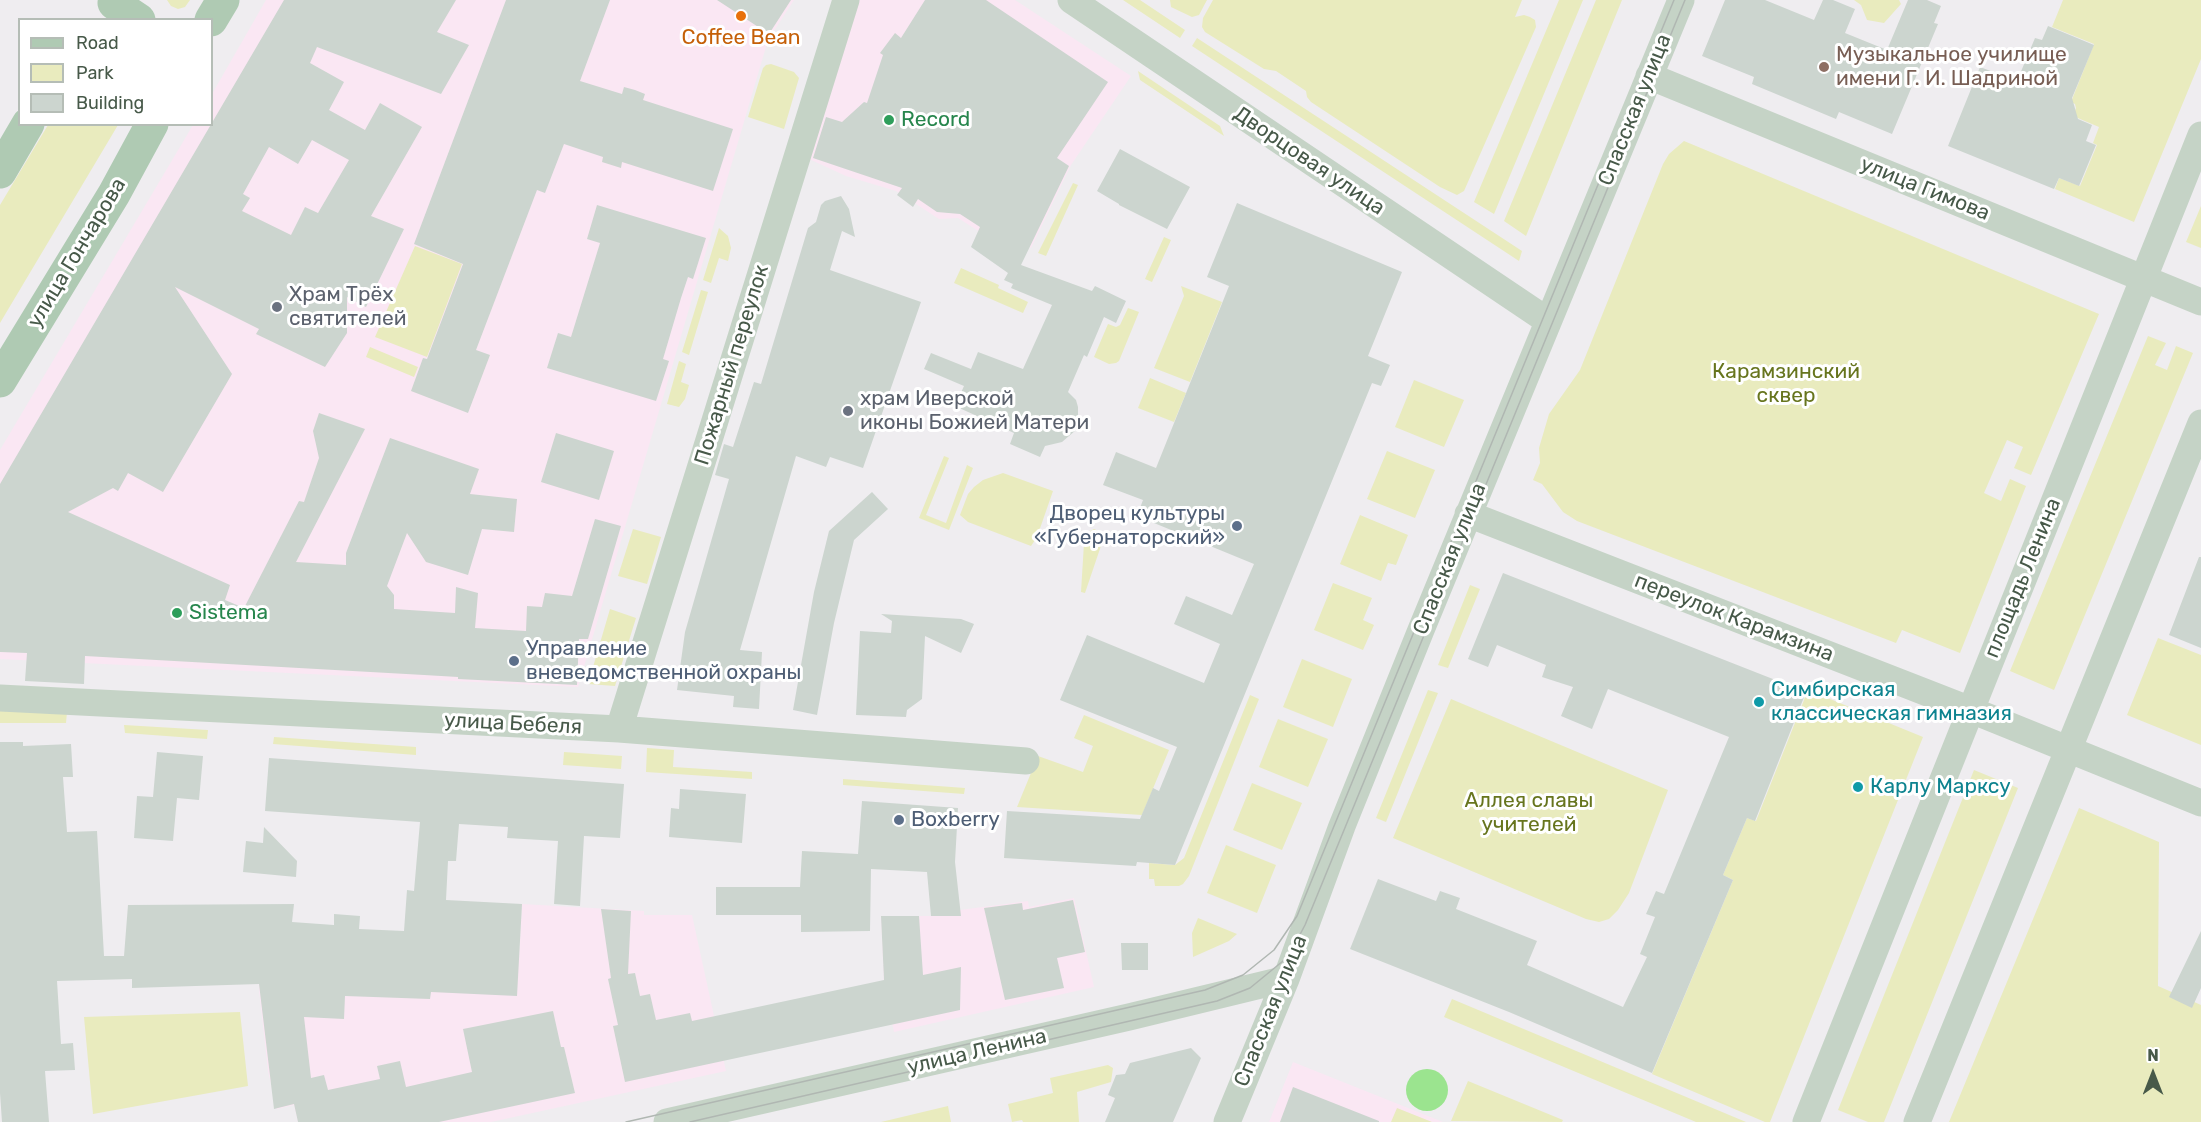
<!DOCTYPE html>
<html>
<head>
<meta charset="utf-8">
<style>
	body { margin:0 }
	#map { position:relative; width:2201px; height:1122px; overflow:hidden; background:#efedf0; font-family:Rubik,sans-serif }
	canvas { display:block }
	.legend { position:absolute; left:18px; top:18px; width:195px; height:108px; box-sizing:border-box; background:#fff; border:2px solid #b5bdb6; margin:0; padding:8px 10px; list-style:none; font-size:18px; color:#475949 }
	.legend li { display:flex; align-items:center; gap:12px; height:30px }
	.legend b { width:30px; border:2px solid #b5bdb6 }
	.north { position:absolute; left:2123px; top:1044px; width:60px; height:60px; -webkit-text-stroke:4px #fff; paint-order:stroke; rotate:0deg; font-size:16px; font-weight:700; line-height:24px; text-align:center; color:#475949 }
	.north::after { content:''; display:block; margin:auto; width:21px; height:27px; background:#475949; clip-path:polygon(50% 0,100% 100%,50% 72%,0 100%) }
</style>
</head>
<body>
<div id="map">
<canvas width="2201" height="1122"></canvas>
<ul class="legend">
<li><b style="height:8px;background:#afcab3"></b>Road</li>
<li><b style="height:16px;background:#e9ebbe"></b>Park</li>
<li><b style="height:16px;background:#ccd5cf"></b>Building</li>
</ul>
<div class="north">N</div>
</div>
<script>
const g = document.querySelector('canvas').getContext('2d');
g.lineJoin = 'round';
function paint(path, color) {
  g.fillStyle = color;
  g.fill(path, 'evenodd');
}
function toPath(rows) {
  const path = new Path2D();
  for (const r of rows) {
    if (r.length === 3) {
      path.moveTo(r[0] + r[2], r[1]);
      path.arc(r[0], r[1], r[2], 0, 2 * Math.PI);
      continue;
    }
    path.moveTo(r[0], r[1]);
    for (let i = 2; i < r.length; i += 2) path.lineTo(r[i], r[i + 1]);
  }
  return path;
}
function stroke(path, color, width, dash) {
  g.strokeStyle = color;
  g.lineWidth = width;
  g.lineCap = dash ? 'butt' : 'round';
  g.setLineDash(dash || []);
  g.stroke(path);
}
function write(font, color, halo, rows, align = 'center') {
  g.font = font + ' Rubik,sans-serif';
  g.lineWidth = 6;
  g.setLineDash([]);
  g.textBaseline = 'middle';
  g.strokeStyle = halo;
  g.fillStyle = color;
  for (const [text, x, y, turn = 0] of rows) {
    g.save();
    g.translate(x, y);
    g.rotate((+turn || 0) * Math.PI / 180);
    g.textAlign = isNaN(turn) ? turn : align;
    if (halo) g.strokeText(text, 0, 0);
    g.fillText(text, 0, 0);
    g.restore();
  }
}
const commercial = toPath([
	[266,0,794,0,768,40,578,687,0,659,0,450,193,125,212,124,212,94],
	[858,0,1015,0,1131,76,1071,165,1031,248,990,219,980,232,958,218,939,219,896,191,846,176,809,159],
	[1074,898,1094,987,894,1032,884,983,881,916,960,916,960,910,1028,901,1029,907],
	[522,904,644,911,644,915,692,915,726,1071,491,1122,298,1122,294,1105,277,1109,268,1071,259,990,258,947,519,960],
	[1293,1062,1443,1122,1269,1122]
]);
const green = toPath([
	[167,0,190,0,185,7,178,9,171,6],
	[1123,0,1140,0,1185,30,1180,38],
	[1170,0,1207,0,1199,15,1192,17,1171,7],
	[1213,0,1522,0,1515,17,1524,15,1530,17,1535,20,1536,27,1464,191,1457,195,1440,187,1311,102,1307,97,1306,91,1276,71,1264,69,1205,32,1202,27,1203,18],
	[1559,0,1583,0,1494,214,1474,202],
	[1596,0,1622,0,1526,236,1504,221],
	[1854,0,1899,0,1901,4,1884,23,1867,20,1861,5],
	[2063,0,2201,0,2201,59,2134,222,2055,189,2059,178,2080,186,2097,145,2093,143,2099,127,2073,116,2076,108,2075,104,2071,102,2094,44,2052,27],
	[1197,38,1522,251,1519,261,1192,46],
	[771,64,794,72,799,78,784,129,748,117,763,68,766,65],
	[1138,71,1220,126,1224,136,1140,80],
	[48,125,118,125,0,323,0,205],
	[1684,141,2099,314,2031,475,2014,468,2023,447,2007,440,1984,493,2001,501,2010,479,2026,486,1960,653,1902,630,1896,643,1577,521,1563,512,1542,484,1533,480,1540,463,1539,448,1549,414,1580,370,1663,164,1669,154],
	[1073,183,1078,185,1046,256,1038,253],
	[2201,206,2201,248,2186,242],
	[719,228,728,236,731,248,728,261,719,258,711,283,703,280],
	[1164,237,1171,240,1152,282,1145,279],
	[415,246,462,264,427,357,375,337],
	[961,268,999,285,998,288,1028,302,1023,313,954,283],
	[1181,286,1222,302,1190,382,1154,368,1184,296],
	[701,290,708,292,689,355,682,352],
	[1128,308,1139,312,1119,361,1116,363,1109,364,1094,357,1108,324,1116,327,1120,325],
	[2148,336,2166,343,2155,365,2167,370,2176,346,2193,353,2054,690,2010,671],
	[370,347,418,367,414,377,366,357],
	[679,361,686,364,681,382,689,385,685,399,679,407,667,404],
	[1150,378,1186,393,1174,422,1138,408],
	[1414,380,1464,400,1444,447,1395,427],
	[1387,451,1435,470,1415,518,1367,499],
	[944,456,949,458,926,515,946,523,967,465,973,468,949,530,919,518],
	[1003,473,1053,491,1037,537,1031,546,968,522,960,515,968,494,974,487,983,480],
	[1360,515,1408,535,1396,565,1388,563,1381,581,1340,564],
	[633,529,661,537,647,584,618,576],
	[1094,529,1105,534,1085,593,1081,592,1084,543,1087,533],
	[1333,583,1372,598,1363,620,1374,625,1363,650,1314,630],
	[1470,585,1480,589,1448,668,1438,665],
	[610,609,636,618,615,686,588,684],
	[2158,638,2201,655,2201,745,2127,715],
	[1302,659,1352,679,1333,727,1283,707],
	[1428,690,1438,693,1386,822,1376,818],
	[1808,690,1923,737,1770,1122,1765,1122,1652,1074,1733,880,1723,875,1747,818,1756,821],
	[1250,695,1259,699,1189,876,1183,884,1179,886,1155,886,1154,879,1149,879,1149,863,1175,865,1184,858],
	[1451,699,1668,790,1629,893,1618,910,1609,919,1599,922,1586,919,1393,838],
	[0,711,67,712,66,723,0,723],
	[1084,715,1169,750,1142,815,1017,807,1038,756,1083,772,1093,746,1074,738],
	[1278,719,1328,739,1308,787,1259,767],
	[124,725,208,730,207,739,125,733],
	[274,737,416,747,416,755,273,744],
	[647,748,674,750,673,767,752,772,752,779,646,772],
	[564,752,622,756,621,769,563,765],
	[1974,770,2018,788,1884,1122,1868,1122,1838,1110],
	[843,779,965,788,964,794,843,785],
	[1252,783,1302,803,1282,850,1233,830],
	[2079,808,2159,842,2158,986,2201,1005,2201,1122,1949,1122],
	[1226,845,1276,865,1257,913,1207,893],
	[1198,918,1237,934,1229,941,1193,957,1192,933],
	[1452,999,1746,1122,1696,1122,1444,1017],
	[240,1012,248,1086,93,1114,84,1017],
	[1108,1065,1113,1068,1111,1082,1077,1092,1079,1122,1023,1122,1022,1120,1012,1122,1008,1104,1053,1093,1050,1078],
	[1468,1081,1563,1120,1562,1122,1451,1121],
	[948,1106,951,1122,881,1122],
	[1397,1108,1432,1122,1391,1122]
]);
const water = toPath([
	[1427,1090,21]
]);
const building = toPath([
	[284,0,456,0,437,32,469,45,441,94,317,47,310,63,344,82,329,110,365,130,380,103,422,127,371,216,404,229,366,307,347,297,347,333,325,367,256,334,259,329,175,287,232,374,163,492,128,473,118,491,113,488,68,512,230,585,225,600,244,608,299,501,304,502,319,458,313,431,319,413,365,429,296,562,346,565,346,553,390,438,479,469,470,494,517,499,514,532,482,529,468,575,426,562,407,533,387,586,394,595,394,609,455,613,456,587,478,593,475,628,526,631,527,606,542,607,545,593,572,596,595,519,621,526,588,639,579,639,577,685,458,679,458,677,424,675,85,656,84,684,25,681,27,653,0,652,0,484],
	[312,140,349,160,318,213,305,207,291,235,242,211,250,198,243,194,269,147,298,164],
	[506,0,610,0,580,81,622,94,624,87,635,90,645,94,643,100,733,129,713,191,622,162,621,168,602,162,603,157,564,144,545,193,537,190,476,350,490,355,468,413,411,391,423,358,427,359,463,264,414,244],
	[717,0,791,0,769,34],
	[925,0,986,0,1108,82,1057,158,1069,166,1021,265,1092,291,1095,286,1126,301,1116,323,1104,317,1087,357,1084,355,1068,392,1076,400,1078,407,1078,421,1076,430,1062,442,1045,446,1040,457,1010,444,1014,433,955,406,964,386,924,369,931,353,971,369,978,352,1023,369,1052,305,1011,288,1013,284,1004,280,1008,273,971,247,980,227,960,214,937,212,918,199,913,207,897,195,902,188,813,158,826,117,842,122,864,102,867,103,883,55,880,53,895,33,901,38],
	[1725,0,1765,0,1814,20,1823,0,1833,0,1855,9,1845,33,1887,50,1908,0,1927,0,1941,6,1934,23,1938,24,1892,134,1839,112,1836,119,1752,84,1754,77,1702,56],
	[2048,26,2094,45,2072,98,2078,119,2092,125,2086,141,2096,145,2079,186,2059,178,2054,189,1948,146,1980,67,2017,81,2035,38,2042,40],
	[1120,149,1190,187,1167,229,1119,205,1119,204,1097,191],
	[841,196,849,209,855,237,842,231,830,270,921,302,863,468,830,457,826,467,796,456,740,650,762,652,759,709,733,707,734,696,677,690,685,632,729,479,715,475,724,444,733,447,754,382,761,384,808,228,816,222,821,205,825,201],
	[1237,203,1402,272,1368,356,1390,365,1381,386,1372,383,1175,865,1137,862,1136,866,1004,858,1007,811,1140,819,1153,788,1159,791,1177,747,1060,700,1087,635,1204,683,1220,644,1174,624,1186,596,1232,615,1254,564,1137,516,1143,500,1103,485,1116,452,1156,468,1229,286,1207,277],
	[597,205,706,238,693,279,688,277,681,298,663,359,669,361,656,401,547,368,558,333,571,337,600,243,587,239],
	[556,433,614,451,599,500,541,482],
	[872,492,888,509,854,540,834,623,817,715,793,710,814,592,829,531],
	[2199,557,2201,557,2201,648,2169,635],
	[1503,573,1806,692,1755,821,1747,818,1723,875,1733,880,1652,1073,1509,1012,1350,949,1378,879,1436,901,1440,891,1460,898,1456,909,1537,941,1527,965,1623,1007,1647,957,1640,954,1655,917,1646,914,1656,891,1664,894,1729,737,1608,689,1592,729,1561,716,1573,687,1542,677,1546,665,1497,645,1488,667,1468,659],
	[881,614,961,619,974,624,961,653,925,636,922,699,907,710,906,717,856,715,860,631,891,633,892,621],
	[0,742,23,742,23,746,71,744,73,777,63,777,67,832,97,831,104,956,124,956,128,905,294,904,292,922,334,925,334,914,360,916,359,929,404,931,407,890,414,891,420,822,265,811,269,758,624,784,620,838,584,836,580,906,554,904,558,841,507,838,508,827,459,824,456,861,448,861,446,900,522,904,517,996,431,992,430,999,345,996,344,1019,304,1017,311,1078,324,1075,328,1090,380,1079,377,1066,400,1061,406,1087,472,1072,463,1029,553,1011,561,1047,564,1047,575,1093,439,1122,298,1122,294,1104,274,1109,259,984,132,988,132,979,57,981,61,1044,73,1043,75,1070,45,1071,49,1122,2,1122,0,1093],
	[157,752,203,756,199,800,177,798,173,841,134,838,137,796,153,797],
	[680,789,746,794,742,843,669,837,671,808,679,809],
	[862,801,958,808,955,862,961,916,931,916,927,872,871,869,870,931,801,932,801,915,716,915,716,887,800,887,802,851,858,854],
	[264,827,297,861,296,877,243,872,246,841,263,843],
	[1073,900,1085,952,1057,958,1064,988,1005,1000,984,908,1022,903,1023,910],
	[601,909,631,911,628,974,635,973,640,996,650,994,656,1020,690,1013,692,1021,884,980,881,916,919,916,923,975,961,967,960,1010,625,1082,613,1026,618,1025,608,979,611,978],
	[2201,931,2201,988,2192,1008,2169,997],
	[1121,943,1148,943,1148,970,1122,970],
	[1191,1048,1201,1058,1173,1122,1105,1122,1115,1098,1108,1095,1116,1075,1125,1074,1130,1063],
	[1293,1087,1379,1121,1379,1122,1280,1122]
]);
const minor = toPath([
	[1071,0,1548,321],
	[1649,76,2201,302],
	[1468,514,1971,710,2201,803],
	[0,698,619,729,1026,761],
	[619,729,846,0],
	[667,1122,1129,1017,1286,979],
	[1227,1122,1286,979,1342,826,1421,630,1681,0],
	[1806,1122,2201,135],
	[1917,1122,2201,423]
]);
const major = toPath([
	[114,3,139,20],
	[211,20,223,0],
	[0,172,28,124],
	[0,381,114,194,152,124]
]);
const tram = toPath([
	[626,1122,1205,990,1243,975,1274,950,1297,916,1674,0],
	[690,1122,1217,1001,1250,988,1283,961,1295,944,1305,925,1685,0]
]);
const markers = [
	[741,16,6,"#e8710a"],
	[1824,67,6,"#8d6e63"],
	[889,120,6,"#2e9e5b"],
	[277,307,6,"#6b7280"],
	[848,411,6,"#6b7280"],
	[1237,526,6,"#5c6f8a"],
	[177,613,6,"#2e9e5b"],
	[514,661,6,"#5c6f8a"],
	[1759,702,6,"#0f9aa8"],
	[1858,787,6,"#0f9aa8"],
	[899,820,6,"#5c6f8a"]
];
const foodNames = [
	["Coffee Bean",741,38]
];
const educationNames = [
	["Музыкальное училище",1836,55],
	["имени Г. И. Шадриной",1836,79]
];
const streetNames = [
	["Спасская улица",1635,110,-68],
	["Дворцовая улица",1309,161,34],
	["улица Гимова",1925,189,22],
	["улица Гончарова",77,253,-59],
	["Пожарный переулок",732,365,-73],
	["Спасская улица",1450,559,-68],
	["площадь Ленина",2023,578,-68],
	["переулок Карамзина",1734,618,21],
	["улица Бебеля",513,724,3],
	["Спасская улица",1271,1011,-68],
	["улица Ленина",977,1052,-13]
];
const leisureNames = [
	["Record",901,120],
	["Sistema",189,613]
];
const worshipNames = [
	["Храм Трёх",289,295],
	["святителей",289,319],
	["храм Иверской",860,399],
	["иконы Божией Матери",860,423]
];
const parkNames = [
	["Карамзинский",1786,372],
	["сквер",1786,396],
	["Аллея славы",1529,801],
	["учителей",1529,825]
];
const serviceNames = [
	["Дворец культуры",1225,514,"right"],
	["«Губернаторский»",1225,538,"right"],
	["Управление",526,649],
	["вневедомственной охраны",526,673],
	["Boxberry",911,820]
];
const cultureNames = [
	["Симбирская",1771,690],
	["классическая гимназия",1771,714],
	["Карлу Марксу",1870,787]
];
paint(commercial, '#fae7f3');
paint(green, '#e9ebbe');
paint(water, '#9be48f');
paint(building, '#ccd5cf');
stroke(minor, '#c5d3c6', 27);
stroke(major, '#afcab3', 33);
stroke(tram, '#b0b7b2', 1.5);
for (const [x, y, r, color] of markers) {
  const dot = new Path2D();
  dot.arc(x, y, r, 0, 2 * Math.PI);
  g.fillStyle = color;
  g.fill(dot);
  stroke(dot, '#fff', 2);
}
write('21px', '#c56008', '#fff', foodNames);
write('21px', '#785e54', '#fff', educationNames, 'left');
write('21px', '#475949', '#fff', streetNames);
write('21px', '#27864d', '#fff', leisureNames, 'left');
write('21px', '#5b616d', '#fff', worshipNames, 'left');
write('21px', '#67751e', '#fff', parkNames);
write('21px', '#4e5e75', '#fff', serviceNames, 'left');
write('21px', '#0d838f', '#fff', cultureNames, 'left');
</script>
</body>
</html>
